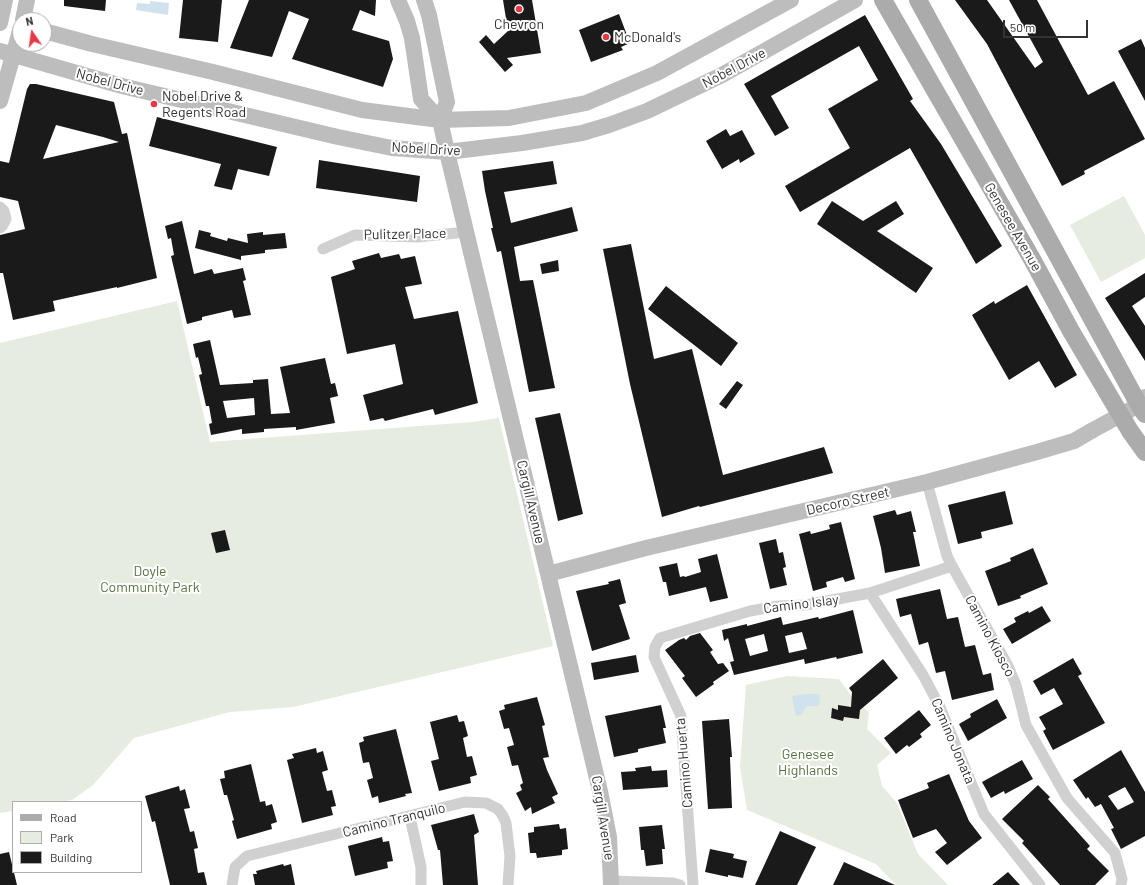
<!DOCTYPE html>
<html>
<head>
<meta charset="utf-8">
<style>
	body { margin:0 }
	#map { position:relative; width:1145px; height:885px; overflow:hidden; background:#fff; font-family:Barlow,sans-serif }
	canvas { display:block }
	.legend { position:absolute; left:12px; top:801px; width:130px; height:72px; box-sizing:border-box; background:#fff; border:1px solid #adadad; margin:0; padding:5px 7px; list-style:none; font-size:12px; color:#333 }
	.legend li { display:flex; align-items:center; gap:8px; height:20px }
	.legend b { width:20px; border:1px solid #adadad }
	.north { position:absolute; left:12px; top:12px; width:40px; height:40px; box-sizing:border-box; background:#fff; border:1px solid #adadad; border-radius:50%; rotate:347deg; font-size:11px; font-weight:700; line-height:16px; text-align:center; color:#333 }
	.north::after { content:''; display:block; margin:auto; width:14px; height:18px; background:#e63946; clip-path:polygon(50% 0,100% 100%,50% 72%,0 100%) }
	.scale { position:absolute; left:1003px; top:20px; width:85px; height:18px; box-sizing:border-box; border:2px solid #333; border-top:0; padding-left:5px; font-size:12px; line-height:14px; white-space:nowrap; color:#333; -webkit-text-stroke:3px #fff; paint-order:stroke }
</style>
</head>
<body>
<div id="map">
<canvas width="1145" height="885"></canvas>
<ul class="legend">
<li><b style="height:5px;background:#ababab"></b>Road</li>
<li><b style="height:11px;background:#e6ecdf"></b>Park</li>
<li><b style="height:11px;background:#1a1a1a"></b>Building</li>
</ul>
<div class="north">N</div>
<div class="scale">50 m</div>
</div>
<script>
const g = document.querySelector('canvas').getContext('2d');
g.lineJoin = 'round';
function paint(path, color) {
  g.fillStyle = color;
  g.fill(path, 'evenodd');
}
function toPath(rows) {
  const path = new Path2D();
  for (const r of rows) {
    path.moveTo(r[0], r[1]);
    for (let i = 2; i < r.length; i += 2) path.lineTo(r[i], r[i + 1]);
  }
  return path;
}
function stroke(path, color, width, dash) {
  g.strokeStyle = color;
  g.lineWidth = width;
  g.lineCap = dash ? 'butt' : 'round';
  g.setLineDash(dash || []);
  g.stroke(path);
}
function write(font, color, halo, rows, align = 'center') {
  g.font = font + ' Barlow,sans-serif';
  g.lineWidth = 4;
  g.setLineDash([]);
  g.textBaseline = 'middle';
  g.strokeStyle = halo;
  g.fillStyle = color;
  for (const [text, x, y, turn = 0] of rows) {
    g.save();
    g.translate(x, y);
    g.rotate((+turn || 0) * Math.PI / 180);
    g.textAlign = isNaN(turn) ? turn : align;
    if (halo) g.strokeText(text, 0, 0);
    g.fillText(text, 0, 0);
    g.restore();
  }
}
const green = toPath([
	[1124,196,1145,235,1145,258,1101,282,1070,225],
	[177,301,210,442,472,422,499,418,553,646,293,707,230,712,134,738,93,785,72,800,60,802,13,802,13,811,0,813,0,343],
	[787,676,839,679,855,701,869,712,867,729,891,753,877,765,882,786,897,803,918,854,948,885,896,885,876,864,747,810,740,767,746,685]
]);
const water = toPath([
	[150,1,169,3,168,15,136,10,137,3,150,4],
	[806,694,820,694,819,706,807,706,804,710,803,714,796,716,792,696]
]);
const building = toPath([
	[64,0,106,0,105,11,64,6],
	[183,0,222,0,218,42,179,38],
	[249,0,376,0,375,16,360,10,352,30,389,41,393,59,383,87,292,59,309,19,289,11,272,57,230,48],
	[503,0,532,0,541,53,507,58,513,65,505,72,479,42,486,35,494,44,508,31],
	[955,0,987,0,1035,68,1043,62,1009,0,1037,0,1088,95,1114,81,1145,139,1084,171,1085,174,1062,186,987,44],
	[619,14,630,43,621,47,623,50,591,62,579,30],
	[865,15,913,99,910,101,941,144,1002,246,976,264,910,148,800,212,785,186,850,148,828,109,878,80,859,46,771,96,789,128,775,136,744,84],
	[1141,39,1145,48,1145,101,1118,51],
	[30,84,36,84,114,102,122,134,127,133,157,278,117,288,117,287,53,301,55,311,13,320,3,273,0,273,0,235,25,229,18,201,0,197,0,161,9,163,27,89],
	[56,125,103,137,119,142,43,159],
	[157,117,277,147,269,176,238,169,232,190,214,186,221,164,149,146],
	[726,129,730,136,742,130,755,154,740,163,739,159,722,169,706,141],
	[319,160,420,176,417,202,316,188],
	[553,161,557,184,504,192,511,223,572,207,578,231,514,247,520,281,533,280,555,388,529,392,501,251,497,252,491,228,493,228,485,191,482,171],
	[832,201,863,221,896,201,904,214,877,231,933,268,916,293,817,224],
	[182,221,194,274,212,269,214,274,243,268,246,280,243,281,251,315,234,318,232,310,202,317,202,320,187,324,171,256,174,255,171,238,168,239,165,226],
	[199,230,211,233,210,236,227,241,228,238,248,243,247,234,263,232,263,235,285,233,287,248,265,250,265,253,241,256,241,260,195,248],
	[631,244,654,359,692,349,723,475,824,447,833,473,700,507,699,506,662,517,630,384,603,249],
	[379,253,381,258,399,254,401,259,415,256,422,284,405,287,414,319,458,311,478,403,435,415,433,409,385,421,383,418,370,421,363,395,403,384,395,344,347,354,331,277,355,269,352,261],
	[558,260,559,271,542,274,540,264],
	[1145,273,1145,297,1132,306,1145,326,1145,361,1105,298],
	[1027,285,1077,375,1055,388,1039,361,1009,380,972,315,994,301,995,304],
	[666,286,738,343,721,366,648,309],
	[210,340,220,385,253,383,253,380,268,379,271,414,290,413,280,367,325,358,331,384,335,383,338,396,330,398,335,423,296,430,296,427,264,429,264,432,242,434,242,429,211,435,209,424,212,423,209,406,206,406,199,375,202,374,198,357,196,358,193,344],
	[254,398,255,415,227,418,223,401],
	[737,381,743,385,726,409,719,404],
	[560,413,583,514,558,521,535,418],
	[1005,491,1013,524,981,532,982,538,958,544,948,505],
	[895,510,897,515,911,511,916,532,913,532,920,566,885,573,881,548,873,516],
	[841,522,855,579,845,582,843,577,826,582,827,587,813,591,799,534,810,531,811,534,830,529,829,525],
	[225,530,230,550,216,553,211,533],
	[776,539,779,553,783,552,786,567,783,568,787,585,770,589,759,543],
	[1033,548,1048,584,1020,596,1021,598,998,606,985,571,1011,561,1010,558],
	[717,554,728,598,710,602,706,587,669,596,666,582,663,582,659,567,677,563,680,577,684,576,685,577,701,572,698,559],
	[620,579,626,603,619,605,630,639,592,651,576,591,609,584,608,582],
	[940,589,947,619,958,617,965,647,975,645,983,675,991,673,994,690,952,700,945,671,936,673,928,642,919,645,911,614,900,617,896,599],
	[1042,606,1051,621,1012,644,1003,629,1016,622,1014,618,1028,611,1029,613],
	[853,610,863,653,837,659,836,657,805,664,804,659,734,675,730,662,734,661,728,638,724,641,722,630,747,624,747,626,781,617,783,625,818,617,819,619],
	[802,632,807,649,789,653,785,636],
	[764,634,768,651,750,656,745,639],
	[700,633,713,650,710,652,718,664,723,663,729,671,713,682,714,684,696,697,682,678,685,676,665,650,679,640,684,638,686,640,690,636],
	[636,655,639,672,594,680,591,663],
	[1073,658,1082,674,1078,676,1105,723,1053,750,1043,731,1046,729,1039,717,1063,704,1054,688,1041,695,1033,681],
	[883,659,898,678,860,710,859,719,844,717,843,721,831,718,832,708,838,710,838,705,851,707,852,692,849,688],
	[537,697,545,725,542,726,549,757,543,758,547,770,558,794,552,797,555,803,532,814,531,807,525,811,516,793,522,790,520,785,523,783,518,765,512,766,507,747,514,745,509,728,504,729,499,711,505,709,504,705],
	[997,699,1007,718,968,741,959,724,971,717,970,714],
	[661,705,666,728,663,728,666,743,638,749,638,752,614,757,605,716],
	[919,710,931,725,920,734,922,737,909,747,907,745,896,754,884,738],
	[457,715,459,722,464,721,468,736,463,738,467,757,472,756,477,775,470,777,471,783,439,791,431,761,439,759,430,722],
	[729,719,732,757,730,757,732,808,708,809,702,721],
	[396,729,412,793,405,794,406,796,379,803,378,796,372,798,367,780,373,778,369,762,363,763,359,743,364,741,363,737],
	[316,748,317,753,323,751,328,770,322,772,327,791,332,790,336,806,331,807,333,815,302,823,287,760,294,758,292,754],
	[1121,750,1145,792,1145,836,1121,849,1111,829,1114,828,1101,804,1095,807,1088,797,1086,799,1073,780],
	[1125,787,1134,802,1118,810,1108,796],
	[1022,760,1033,779,1005,794,1004,791,991,798,982,782],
	[251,764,260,802,265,801,266,806,272,804,277,822,271,824,272,829,237,839,232,821,234,820,227,795,224,795,220,779,225,778,224,771],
	[651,766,652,771,667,770,668,787,623,790,621,772,636,771,635,768],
	[949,774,969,821,982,838,947,865,935,852,947,843,936,829,913,838,898,800,929,788,927,783],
	[1038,785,1050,797,1048,799,1090,846,1087,849,1109,871,1095,885,1060,885,1022,843,1024,841,1002,819],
	[179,786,180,791,185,789,190,808,184,809,190,832,194,831,198,848,194,849,198,873,204,872,207,885,170,885,155,821,152,822,145,796],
	[474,814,479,832,474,835,478,885,443,885,440,850,438,850,431,825],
	[559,824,560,829,566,828,568,849,562,850,562,855,537,858,536,853,530,853,528,833,534,832,534,827],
	[662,825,665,849,662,849,663,864,646,866,644,850,641,850,639,827],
	[780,831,816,847,797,885,755,885],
	[382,837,383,842,389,841,393,861,387,862,388,868,355,876,348,846],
	[710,849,734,854,733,858,747,861,743,878,728,875,728,877,705,872],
	[9,852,17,885,0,885,0,854],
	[844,862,895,885,833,885],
	[283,864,284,866,291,864,295,885,255,885,253,874,257,874,256,871],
	[1008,872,1020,885,992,885]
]);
const street = toPath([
	[0,207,4,211,6,219,3,225,0,228],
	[323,249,355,235,418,237,466,232],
	[927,482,947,556,952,566,1008,666,1016,685,1026,725,1067,798,1115,853,1122,879,1121,885],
	[870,593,923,675,940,707,984,814,1040,885],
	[410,817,421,867,421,885],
	[611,881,673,883,680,885],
	[232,885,235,867,247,856,465,802,486,803,498,809,503,816,506,823,510,856,508,885],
	[693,885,681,716,654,657,655,647,660,638,750,611,779,606,805,605,870,593,952,566]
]);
const secondary = toPath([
	[398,0,407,21,412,38,421,99,440,120],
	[424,0,429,15,447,102,440,120],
	[23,20,27,0],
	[0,23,5,0],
	[44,31,92,44,213,72,362,110,440,120,509,118,586,103,657,73,791,0],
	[0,51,122,86,338,137,392,148,447,152,522,143,582,133,609,125,647,111,722,75,855,0],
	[0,101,20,31],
	[440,120,447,152,600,791,609,837,611,885],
	[548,574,646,548,927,482,1037,452,1074,441,1093,430,1139,405,1145,397]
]);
const primary = toPath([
	[883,0,1032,259,1071,331,1130,431,1145,452],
	[918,0,1139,405,1145,414]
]);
const markers = [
	[519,9,4,"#e63946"],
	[606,37,4,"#e63946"],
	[154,104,4,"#e63946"]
];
const poiNames = [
	["Chevron",519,24,"center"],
	["McDonald's",614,37],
	["Nobel Drive &",162,96],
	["Regents Road",162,112]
];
const streetNames = [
	["Nobel Drive",734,68,-28],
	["Nobel Drive",110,82,15],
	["Nobel Drive",426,149,3],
	["Genesee Avenue",1013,227,60],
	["Pulitzer Place",405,234,-1],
	["Decoro Street",848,501,-13],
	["Cargill Avenue",531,502,77],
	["Camino Islay",801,604,-7],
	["Camino Kiosco",990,636,62],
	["Camino Jonata",953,741,67],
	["Camino Huerta",684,763,-95],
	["Cargill Avenue",603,818,81],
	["Camino Tranquilo",394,820,-14]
];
const parkNames = [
	["Doyle",150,571],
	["Community Park",150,587],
	["Genesee",808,754],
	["Highlands",808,770]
];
paint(green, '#e6ecdf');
paint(water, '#cfe2ee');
paint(building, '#1a1a1a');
stroke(street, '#d0d0d0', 11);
stroke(secondary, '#bdbdbd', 16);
stroke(primary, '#ababab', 18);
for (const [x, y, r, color] of markers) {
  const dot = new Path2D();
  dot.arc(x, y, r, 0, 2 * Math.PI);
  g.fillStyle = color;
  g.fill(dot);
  stroke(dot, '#fff', 1.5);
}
write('14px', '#333', '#fff', poiNames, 'left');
write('14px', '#333', '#fff', streetNames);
write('14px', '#56703f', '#fff', parkNames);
</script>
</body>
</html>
